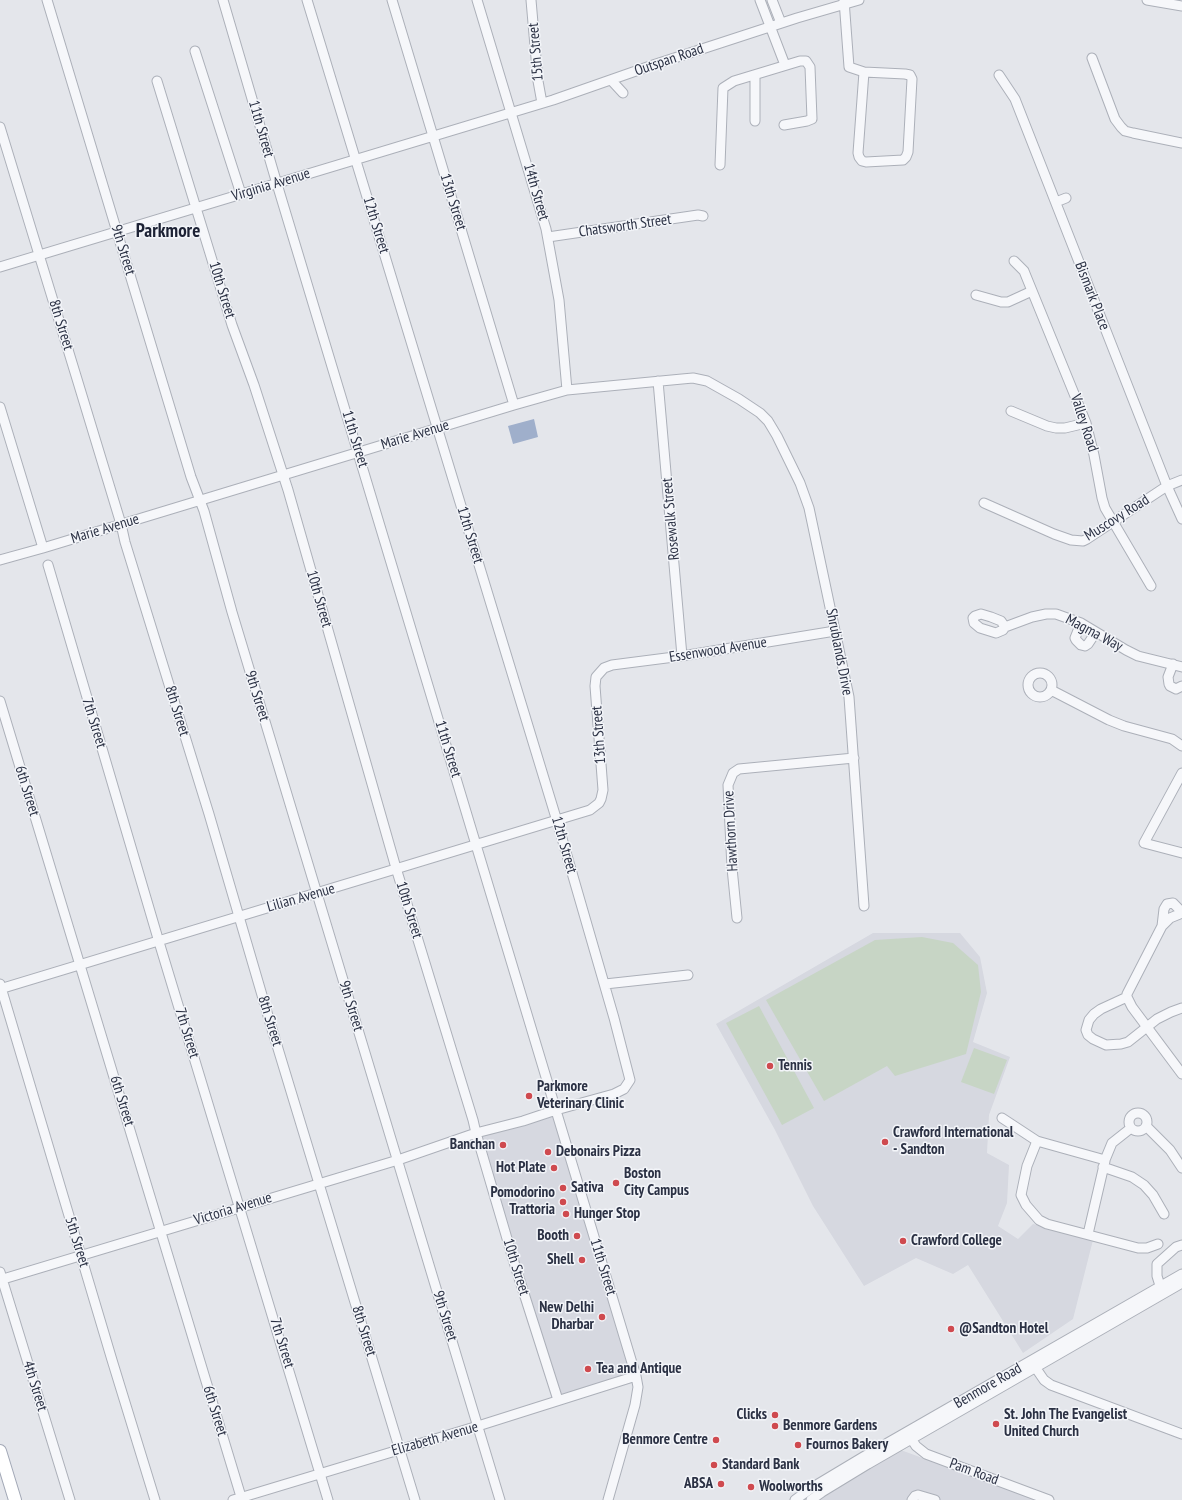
<!DOCTYPE html>
<html>
<head>
<meta charset="utf-8">
<style>
	body { margin:0 }
	canvas { display:block; background:#e4e6eb }
</style>
</head>
<body>
<canvas width="1182" height="1500"></canvas>
<script>
const g = document.querySelector('canvas').getContext('2d');
g.lineJoin = 'round';
function paint(path, color) {
  g.fillStyle = color;
  g.fill(path, 'evenodd');
}
function toPath(rows) {
  const path = new Path2D();
  for (const r of rows) {
    if (r.length === 3) {
      path.moveTo(r[0] + r[2], r[1]);
      path.arc(r[0], r[1], r[2], 0, 2 * Math.PI);
      continue;
    }
    path.moveTo(r[0], r[1]);
    for (let i = 2; i < r.length; i += 2) path.lineTo(r[i], r[i + 1]);
  }
  return path;
}
function stroke(path, color, width, dash) {
  g.strokeStyle = color;
  g.lineWidth = width;
  g.lineCap = dash ? 'butt' : 'round';
  g.setLineDash(dash || []);
  g.stroke(path);
}
function write(font, color, halo, rows, align = 'center') {
  g.font = font + ' "PT Sans Narrow",sans-serif';
  g.lineWidth = 3;
  g.setLineDash([]);
  g.textBaseline = 'middle';
  g.strokeStyle = halo;
  g.fillStyle = color;
  for (const [text, x, y, turn = 0] of rows) {
    g.save();
    g.translate(x, y);
    g.rotate((+turn || 0) * Math.PI / 180);
    g.textAlign = isNaN(turn) ? turn : align;
    if (halo) g.strokeText(text, 0, 0);
    g.fillText(text, 0, 0);
    g.restore();
  }
}
const built = toPath([
	[873,933,960,933,980,957,987,993,973,1042,1010,1057,989,1115,987,1153,1009,1165,1007,1203,998,1226,1018,1239,1033,1224,1093,1240,1073,1319,1023,1353,968,1265,953,1274,916,1258,864,1286,813,1206,775,1130,716,1024],
	[554,1108,635,1376,555,1402,476,1130],
	[898,1449,1037,1500,817,1500]
]);
const green = toPath([
	[922,937,953,943,978,965,981,992,966,1054,895,1076,887,1066,824,1101,766,1000,875,940],
	[759,1006,814,1108,782,1125,726,1023],
	[974,1048,1007,1060,994,1094,961,1082]
]);
const water = toPath([
	[534,419,538,437,513,444,508,426]
]);
const minor = toPath([
	[47,0,191,477,204,511,232,612,500,1500],
	[223,0,277,184,636,1376,638,1387,635,1405,608,1500],
	[392,0,514,405],
	[477,0,546,229,559,300,567,390],
	[531,0,538,81,542,103],
	[760,0,785,65],
	[772,0,781,23],
	[844,0,849,67,864,72,905,74,910,75,912,79,908,152,906,157,903,160,866,162,862,161,859,157,858,153,864,72],
	[1147,0,1182,6],
	[195,51,241,194],
	[1092,58,1115,119,1121,127,1125,131,1133,133,1182,143],
	[755,75,755,121],
	[999,75,1015,99,1167,486,1182,519],
	[611,80,623,93],
	[157,81,232,325,254,385,288,490,396,868,473,1120,476,1133,513,1259,558,1400],
	[0,127,77,379,121,524,125,542,209,814,269,1019,415,1500],
	[720,165,723,88,734,81,800,61,806,61,810,67,812,119,807,121,784,125],
	[1056,202,1066,198],
	[548,237,698,215,703,216],
	[1014,261,1024,271,1026,276,1086,423,1094,455,1102,498,1105,508,1151,586],
	[0,267,553,100,653,65,797,18,859,0],
	[976,295,1001,302,1008,302,1032,291],
	[658,381,682,656],
	[0,407,43,548],
	[1011,411,1047,426,1056,428,1065,428,1086,423],
	[984,503,1054,534,1071,540,1083,541,1087,539,1167,486,1182,480],
	[0,560,43,548,514,405,567,390,682,379,693,378,707,381,739,399,760,413,768,421,777,436,800,483,809,508,849,697,864,906],
	[48,565,159,942,328,1500],
	[1081,623,1075,638,1076,640,1081,645,1085,646,1088,644,1096,632],
	[1005,627,1001,621,991,617,981,614,975,616,973,618,974,623,980,628,996,633,1003,630,1005,627,1032,617,1046,614,1056,614,1081,623,1126,650,1138,656,1182,667],
	[1173,664,1168,677,1169,684,1170,686,1176,689,1182,686],
	[1040,685,12],
	[1051,690,1109,720,1124,726,1172,739,1182,746],
	[0,701,242,1500],
	[1182,773,1144,843,1182,853],
	[1182,913,1170,918,1162,926,1127,994,1127,997,1132,1007,1182,1074],
	[737,918,732,868,728,785,733,773,739,769,854,758],
	[1162,926,1164,909,1167,904,1173,903,1182,912],
	[0,984,112,1360,155,1500],
	[605,984,688,975],
	[0,989,590,810,599,803,601,799,603,790,595,686,596,677,604,668,612,665,682,656,835,631],
	[1127,997,1101,1009,1094,1014,1089,1020,1086,1030,1088,1035,1093,1039,1106,1045,1121,1044,1128,1042,1157,1019,1171,1012,1182,1008],
	[1138,1122,9],
	[1002,1118,1037,1141,1105,1160,1112,1143,1131,1128],
	[1146,1126,1170,1150,1182,1168],
	[1037,1141,1027,1166,1021,1195,1026,1205,1039,1220,1047,1224,1138,1248,1147,1248,1158,1244],
	[1103,1167,1132,1177,1144,1185,1153,1195,1164,1214],
	[1088,1234,1105,1161],
	[0,1272,70,1500],
	[0,1280,398,1160,476,1133,523,1121,556,1110,614,1094,624,1089,630,1080,614,1018,557,821,307,0],
	[1162,1292,1157,1276,1157,1264,1176,1247,1182,1245],
	[1033,1364,1044,1380,1051,1385,1182,1434],
	[908,1434,916,1446,926,1454,1049,1500],
	[233,1500,478,1426,636,1376],
	[795,1500,813,1487,863,1457,1182,1274],
	[811,1500,822,1492,868,1464,1182,1283],
	[912,1500,915,1496,918,1495,935,1500]
]);
const major = toPath([
	[0,1451,15,1500]
]);
const markers = [
	[770,1066,4,"#cf4a4f"],
	[529,1096,4,"#cf4a4f"],
	[885,1142,4,"#cf4a4f"],
	[503,1145,4,"#cf4a4f"],
	[548,1152,4,"#cf4a4f"],
	[554,1168,4,"#cf4a4f"],
	[616,1183,4,"#cf4a4f"],
	[563,1188,4,"#cf4a4f"],
	[563,1202,4,"#cf4a4f"],
	[566,1214,4,"#cf4a4f"],
	[577,1236,4,"#cf4a4f"],
	[903,1241,4,"#cf4a4f"],
	[582,1260,4,"#cf4a4f"],
	[602,1317,4,"#cf4a4f"],
	[951,1329,4,"#cf4a4f"],
	[588,1369,4,"#cf4a4f"],
	[775,1415,4,"#cf4a4f"],
	[996,1424,4,"#cf4a4f"],
	[775,1426,4,"#cf4a4f"],
	[716,1440,4,"#cf4a4f"],
	[798,1445,4,"#cf4a4f"],
	[714,1465,4,"#cf4a4f"],
	[721,1484,4,"#cf4a4f"],
	[751,1487,4,"#cf4a4f"]
];
const streetNames = [
	["15th Street",536,52,-95],
	["Outspan Road",669,60,-19],
	["11th Street",261,129,74],
	["Virginia Avenue",271,185,-17],
	["14th Street",536,192,74],
	["13th Street",453,202,73],
	["12th Street",376,225,73],
	["Chatsworth Street",625,226,-8],
	["9th Street",123,250,73],
	["10th Street",222,290,73],
	["Bismark Place",1092,296,69],
	["8th Street",61,325,73],
	["Valley Road",1084,423,72],
	["Marie Avenue",415,435,-17],
	["11th Street",355,439,73],
	["Muscovy Road",1117,518,-32],
	["Rosewalk Street",671,519,-95],
	["Marie Avenue",105,529,-17],
	["12th Street",470,535,73],
	["10th Street",319,599,74],
	["Magma Way",1094,633,28],
	["Essenwood Avenue",718,650,-9],
	["Shrublands Drive",839,652,79],
	["9th Street",257,696,73],
	["8th Street",177,711,73],
	["7th Street",94,723,73],
	["13th Street",599,735,-94],
	["11th Street",448,749,73],
	["6th Street",27,791,73],
	["Hawthorn Drive",731,831,-93],
	["12th Street",564,845,74],
	["Lilian Avenue",301,898,-16],
	["10th Street",409,910,73],
	["9th Street",351,1006,73],
	["8th Street",270,1021,73],
	["7th Street",187,1033,73],
	["6th Street",122,1101,73],
	["Victoria Avenue",233,1209,-17],
	["5th Street",77,1242,73],
	["10th Street",516,1267,73],
	["11th Street",603,1267,73],
	["9th Street",445,1316,73],
	["8th Street",364,1331,73],
	["7th Street",282,1343,73],
	["4th Street",35,1386,73],
	["Benmore Road",988,1386,-30],
	["6th Street",215,1411,73],
	["Elizabeth Avenue",435,1439,-16],
	["Pam Road",974,1472,20]
];
const poiNames = [
	["Tennis",778,1066],
	["Parkmore",537,1087],
	["Veterinary Clinic",537,1104],
	["Crawford International",893,1133],
	["- Sandton",893,1150],
	["Banchan",495,1145,"right"],
	["Debonairs Pizza",556,1152],
	["Hot Plate",546,1168,"right"],
	["Boston",624,1174],
	["City Campus",624,1191],
	["Sativa",571,1188],
	["Pomodorino",555,1193,"right"],
	["Trattoria",555,1210,"right"],
	["Hunger Stop",574,1214],
	["Booth",569,1236,"right"],
	["Crawford College",911,1241],
	["Shell",574,1260,"right"],
	["New Delhi",594,1308,"right"],
	["Dharbar",594,1325,"right"],
	["@Sandton Hotel",959,1329],
	["Tea and Antique",596,1369],
	["Clicks",767,1415,"right"],
	["St. John The Evangelist",1004,1415],
	["United Church",1004,1432],
	["Benmore Gardens",783,1426],
	["Benmore Centre",708,1440,"right"],
	["Fournos Bakery",806,1445],
	["Standard Bank",722,1465],
	["ABSA",713,1484,"right"],
	["Woolworths",759,1487]
];
const districtNames = [
	["Parkmore",168,232]
];
paint(built, '#d6d8e0');
paint(green, '#c7d5c5');
paint(water, '#9fafcb');
stroke(minor, '#acb0b9', 11);
stroke(major, '#a3a9b7', 14);
stroke(minor, '#f6f7fa', 9);
stroke(major, '#fff', 12);
for (const [x, y, r, color] of markers) {
  const dot = new Path2D();
  dot.arc(x, y, r, 0, 2 * Math.PI);
  g.fillStyle = color;
  g.fill(dot);
  stroke(dot, '#f3f5f9', 1.5);
}
write('15px', '#2b3144', '#f3f5f9', streetNames);
write('bold 15px', '#2b3144', '#f3f5f9', poiNames, 'left');
write('bold 19px', '#1d2235', '#f3f5f9', districtNames);
</script>
</body>
</html>
